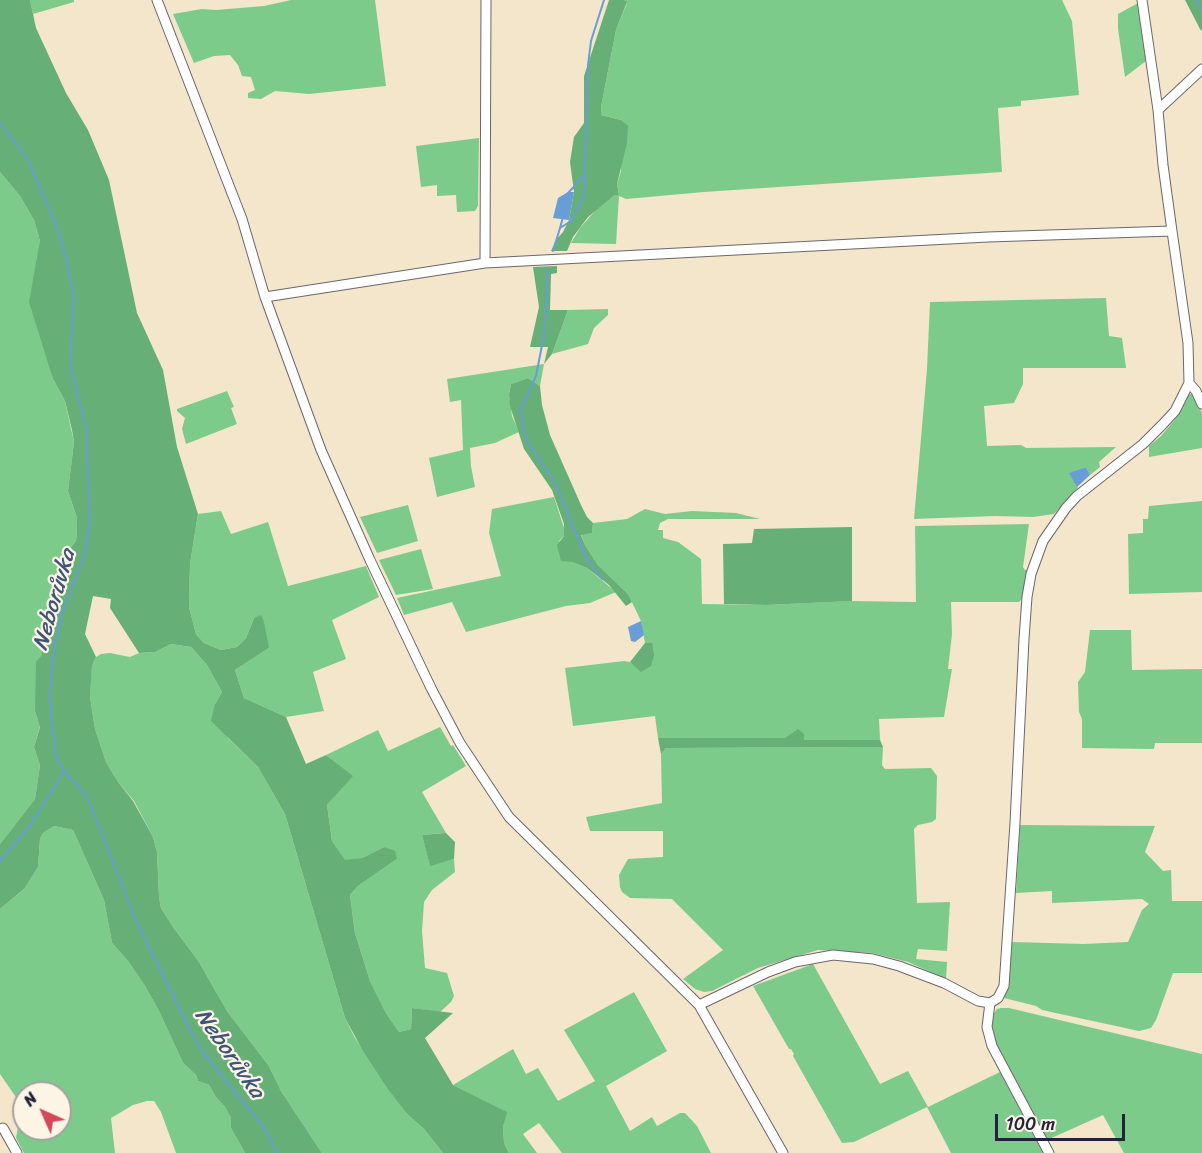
<!DOCTYPE html>
<html>
<head>
<meta charset="utf-8">
<style>
	body { margin:0 }
	#map { position:relative; width:1202px; height:1153px; overflow:hidden; background:#f3e6ca; font-family:Sriracha,sans-serif }
	canvas { display:block }
	.north { position:absolute; left:12px; top:1081px; width:60px; height:60px; box-sizing:border-box; background:#fcf5e5; border:2px solid #a5a1a1; border-radius:50%; rotate:315deg; font-size:16px; font-weight:700; line-height:24px; text-align:center; color:#22223b }
	.north::after { content:''; display:block; margin:auto; width:21px; height:27px; background:#d1495b; clip-path:polygon(50% 0,100% 100%,50% 72%,0 100%) }
	.scale { position:absolute; left:995px; top:1114px; width:130px; height:27px; box-sizing:border-box; border:3px solid #22223b; border-top:0; padding-left:8px; font-size:18px; line-height:21px; white-space:nowrap; color:#22223b; -webkit-text-stroke:4px #fcf5e5; paint-order:stroke }
</style>
</head>
<body>
<div id="map">
<canvas width="1202" height="1153"></canvas>
<div class="north">N</div>
<div class="scale">100 m</div>
</div>
<script>
const g = document.querySelector('canvas').getContext('2d');
g.lineJoin = 'round';
function paint(path, color) {
  g.fillStyle = color;
  g.fill(path, 'evenodd');
}
function toPath(rows) {
  const path = new Path2D();
  for (const r of rows) {
    path.moveTo(r[0], r[1]);
    for (let i = 2; i < r.length; i += 2) path.lineTo(r[i], r[i + 1]);
  }
  return path;
}
function stroke(path, color, width, dash) {
  g.strokeStyle = color;
  g.lineWidth = width;
  g.lineCap = dash ? 'butt' : 'round';
  g.setLineDash(dash || []);
  g.stroke(path);
}
function write(font, color, halo, rows, align = 'center') {
  g.font = font + ' Sriracha,sans-serif';
  g.lineWidth = 4.5;
  g.setLineDash([]);
  g.textBaseline = 'middle';
  g.strokeStyle = halo;
  g.fillStyle = color;
  for (const [text, x, y, turn = 0] of rows) {
    g.save();
    g.translate(x, y);
    g.rotate((+turn || 0) * Math.PI / 180);
    g.textAlign = isNaN(turn) ? turn : align;
    if (halo) g.strokeText(text, 0, 0);
    g.fillText(text, 0, 0);
    g.restore();
  }
}
const green = toPath([
	[30,0,74,0,74,2,33,14],
	[291,0,375,0,386,86,309,94,275,91,261,99,248,98,248,93,255,90,251,77,242,76,238,65,230,55,214,56,194,63,173,14,202,9,216,10,264,6],
	[624,0,1062,0,1072,21,1079,95,1021,101,1021,106,998,108,1002,172,704,192,626,199,619,196,616,244,571,243,580,228,595,211,615,195,619,195,617,184,621,171,621,120,601,115,601,107,616,30,627,3],
	[1138,3,1146,61,1125,77,1118,29,1118,14],
	[479,138,478,206,475,211,457,212,456,195,437,196,437,185,421,187,416,146],
	[0,172,20,196,34,220,40,241,39,255,47,354,53,379,65,401,74,442,68,491,77,518,77,529,76,541,67,552,42,631,42,655,35,711,40,726,34,747,40,765,35,799,0,844],
	[1106,298,1109,336,1122,338,1126,368,1023,368,1023,384,1014,403,984,406,987,446,1021,445,1026,448,1116,447,1099,462,1100,467,1090,475,1086,467,1070,473,1078,488,1054,514,1033,517,995,516,914,519,927,369,930,302],
	[608,309,608,315,594,328,588,344,552,354,568,310],
	[544,364,540,386,528,378,511,384,509,394,512,416,519,432,495,443,470,448,471,466,475,487,437,497,429,458,463,450,461,400,450,402,447,379],
	[227,391,234,407,231,408,237,424,186,444,182,429,185,418,177,411,177,409],
	[1188,394,1193,394,1202,413,1202,448,1149,457,1149,446,1161,436,1176,418],
	[554,497,565,531,564,536,559,541,572,562,587,568,616,592,590,603,566,606,466,632,452,602,404,615,397,598,501,576,489,533,492,509],
	[1202,501,1202,592,1129,594,1128,534,1143,533,1143,519,1148,519,1149,506],
	[408,505,418,541,377,553,360,517],
	[645,509,665,514,692,511,736,513,760,519,668,519,660,523,658,530,663,530,663,538,678,542,701,559,702,604,766,605,849,601,916,602,915,526,1029,524,1023,567,1025,570,1029,570,1023,598,1019,602,951,602,952,634,948,669,952,669,944,717,879,719,880,740,804,740,791,736,785,738,658,738,655,716,573,726,565,668,624,661,630,662,641,671,652,644,645,643,641,621,628,594,598,565,585,545,581,534,592,533,593,523,627,519],
	[221,511,231,534,268,522,288,586,366,566,379,597,332,620,346,659,313,672,324,711,286,717,244,698,235,670,269,648,254,618,246,638,237,647,221,650,204,643,196,634,189,607,190,564,198,514],
	[421,549,433,589,396,595,379,560],
	[1090,630,1131,630,1132,670,1202,669,1202,743,1155,743,1154,749,1082,748,1082,719,1079,712,1078,682,1085,672],
	[171,644,191,647,207,665,222,692,215,704,228,738,258,767,285,814,345,1018,355,1038,407,1114,424,1129,443,1153,322,1153,281,1091,269,1066,227,1011,199,962,173,927,161,908,159,897,157,852,153,837,134,801,118,782,106,762,95,729,90,697,91,677,92,666,96,657,101,654,110,653,130,657,139,653,155,652],
	[440,727,451,746,453,745,466,766,422,792,446,833,422,835,430,865,454,859,455,872,432,890,424,902,422,931,425,968,447,973,454,996,451,1002,440,1012,412,1008,411,1029,399,1032,386,1013,370,981,355,933,350,895,358,886,397,859,384,847,362,858,345,861,332,841,327,805,352,776,326,755,378,730,388,751],
	[883,747,882,765,885,769,931,768,937,776,936,819,932,822,918,825,914,829,917,903,950,902,947,951,918,949,916,959,947,962,946,979,908,962,872,953,818,950,758,968,712,991,704,992,695,989,683,979,723,950,672,899,630,898,622,892,620,887,619,875,628,859,663,857,663,831,590,831,586,817,662,803,661,754,666,748],
	[1020,825,1155,826,1145,852,1163,871,1171,870,1172,901,1202,901,1202,973,1173,973,1156,1020,1151,1028,1139,1031,1102,1023,1042,1010,1036,1006,1004,998,1008,986,1012,942,1083,944,1128,942,1142,910,1149,904,1142,899,1052,903,1052,891,1016,893],
	[54,826,73,830,104,900,112,943,128,961,145,986,159,1011,183,1063,196,1075,198,1081,209,1085,216,1097,225,1107,231,1118,231,1128,245,1153,176,1153,161,1112,154,1101,147,1101,133,1105,111,1118,115,1153,24,1153,16,1138,22,1106,0,1074,0,909,25,888,38,867,40,839,43,833],
	[24,1093,60,1093,60,1129,24,1129],
	[813,964,880,1084,908,1071,928,1107,1000,1072,1043,1153,951,1153,927,1107,854,1142,842,1143,793,1056,794,1054,791,1049,789,1049,753,986],
	[634,992,667,1051,606,1086,630,1131,652,1117,657,1126,680,1113,685,1113,697,1126,711,1153,562,1153,539,1123,523,1134,537,1153,509,1153,504,1143,503,1127,506,1112,453,1085,513,1049,526,1074,538,1068,558,1101,595,1081,564,1030],
	[1001,1008,1009,1008,1202,1054,1202,1153,1124,1153,1103,1115,1047,1140,992,1039,991,1029,994,1013,997,1009]
]);
const forest = toPath([
	[0,0,30,0,36,28,66,93,88,130,109,180,137,313,163,370,177,447,198,514,190,564,189,607,196,634,204,643,221,650,237,647,246,638,254,618,261,615,264,622,269,648,235,670,244,698,286,717,306,764,326,755,353,776,327,805,332,841,345,860,362,858,384,847,395,851,397,859,358,886,350,895,355,933,370,981,386,1013,399,1032,411,1029,412,1008,453,1013,425,1038,453,1085,507,1112,503,1127,504,1143,509,1153,443,1153,424,1129,407,1114,388,1089,363,1051,345,1018,285,814,258,767,211,721,215,704,222,692,207,665,191,647,171,644,155,652,139,653,110,608,111,599,93,596,85,634,96,657,92,666,90,697,95,729,106,762,118,782,133,801,153,837,157,852,159,897,161,908,173,927,199,962,227,1011,269,1066,281,1091,322,1153,245,1153,231,1128,231,1118,225,1107,216,1097,209,1085,198,1081,196,1075,183,1063,159,1011,145,986,128,961,112,943,104,900,73,830,54,826,43,833,40,839,38,867,25,888,0,909,0,844,35,799,40,765,34,747,40,727,35,711,36,662,42,655,42,631,67,552,76,541,77,529,77,518,68,491,74,442,72,430,65,401,53,379,29,302,40,241,34,220,20,196,0,172],
	[609,0,624,0,627,2,616,30,601,107,601,115,621,120,628,126,627,143,617,184,619,195,615,195,588,217,573,237,567,251,551,251,556,240,563,232,569,220,574,192,570,162,574,137,584,123,584,76],
	[1185,0,1202,0,1202,31,1200,29],
	[557,266,557,273,551,274,550,310,568,310,552,354,544,364,548,347,530,347,539,307,533,267],
	[528,378,540,386,542,405,550,435,581,505,587,517,593,523,592,533,581,535,585,545,598,565,628,594,632,602,626,606,609,585,587,568,572,562,561,561,557,545,564,536,564,524,552,490,524,449,510,406,509,394,511,384],
	[852,527,852,601,766,605,724,604,723,544,752,543,754,529],
	[645,643,652,643,654,655,651,666,641,672,630,662],
	[798,729,804,734,804,740,880,740,883,747,666,748,661,754,658,738,785,738],
	[446,833,455,842,454,859,430,866,422,835]
]);
const water = toPath([
	[568,192,574,192,569,220,553,218,558,198],
	[1086,467,1090,475,1077,487,1069,473],
	[641,621,644,635,635,642,631,641,628,627]
]);
const stream = toPath([
	[1196,0,1202,10],
	[0,122,29,162,60,235,74,296,70,366,86,427,90,522,84,556,61,617,54,650,49,699,56,756,64,771,87,796,136,921,193,1036,205,1055,264,1128,277,1153],
	[568,193,584,176],
	[560,228,563,217],
	[553,251,560,228,571,221,584,196,588,65,591,41,604,0],
	[548,269,544,335,536,376,520,412,526,440,555,483,586,558,602,579],
	[0,861,32,823,64,771]
]);
const minor = toPath([
	[157,0,242,219,265,297,321,450,370,560,431,688,460,743,509,817,699,1005,783,1153],
	[1142,0,1158,110],
	[485,263,486,0],
	[265,297,485,263,988,237,1172,231,1163,165,1158,110,1202,69],
	[1189,383,1196,391,1202,404],
	[990,1003,987,1027,992,1046,1049,1153],
	[699,1005,768,972,795,962,833,955,873,959,899,966,944,983,978,1001,990,1003,998,998,1004,986,1015,823,1024,639,1027,597,1031,574,1043,541,1066,508,1077,496,1143,444,1162,425,1175,411,1189,383,1188,343,1172,231],
	[3,1128,17,1153]
]);
const waterNames = [
	["Neborůvka",55,600,-74],
	["Neborůvka",229,1054,55]
];
paint(green, '#7dcb8a');
paint(forest, '#66af76');
paint(water, '#689ed5');
stroke(stream, '#689ed5', 2);
stroke(minor, '#6b676d', 11);
stroke(minor, '#fff', 9);
write('italic 22px', '#3e5479', '#fcf5e5', waterNames);
</script>
</body>
</html>
